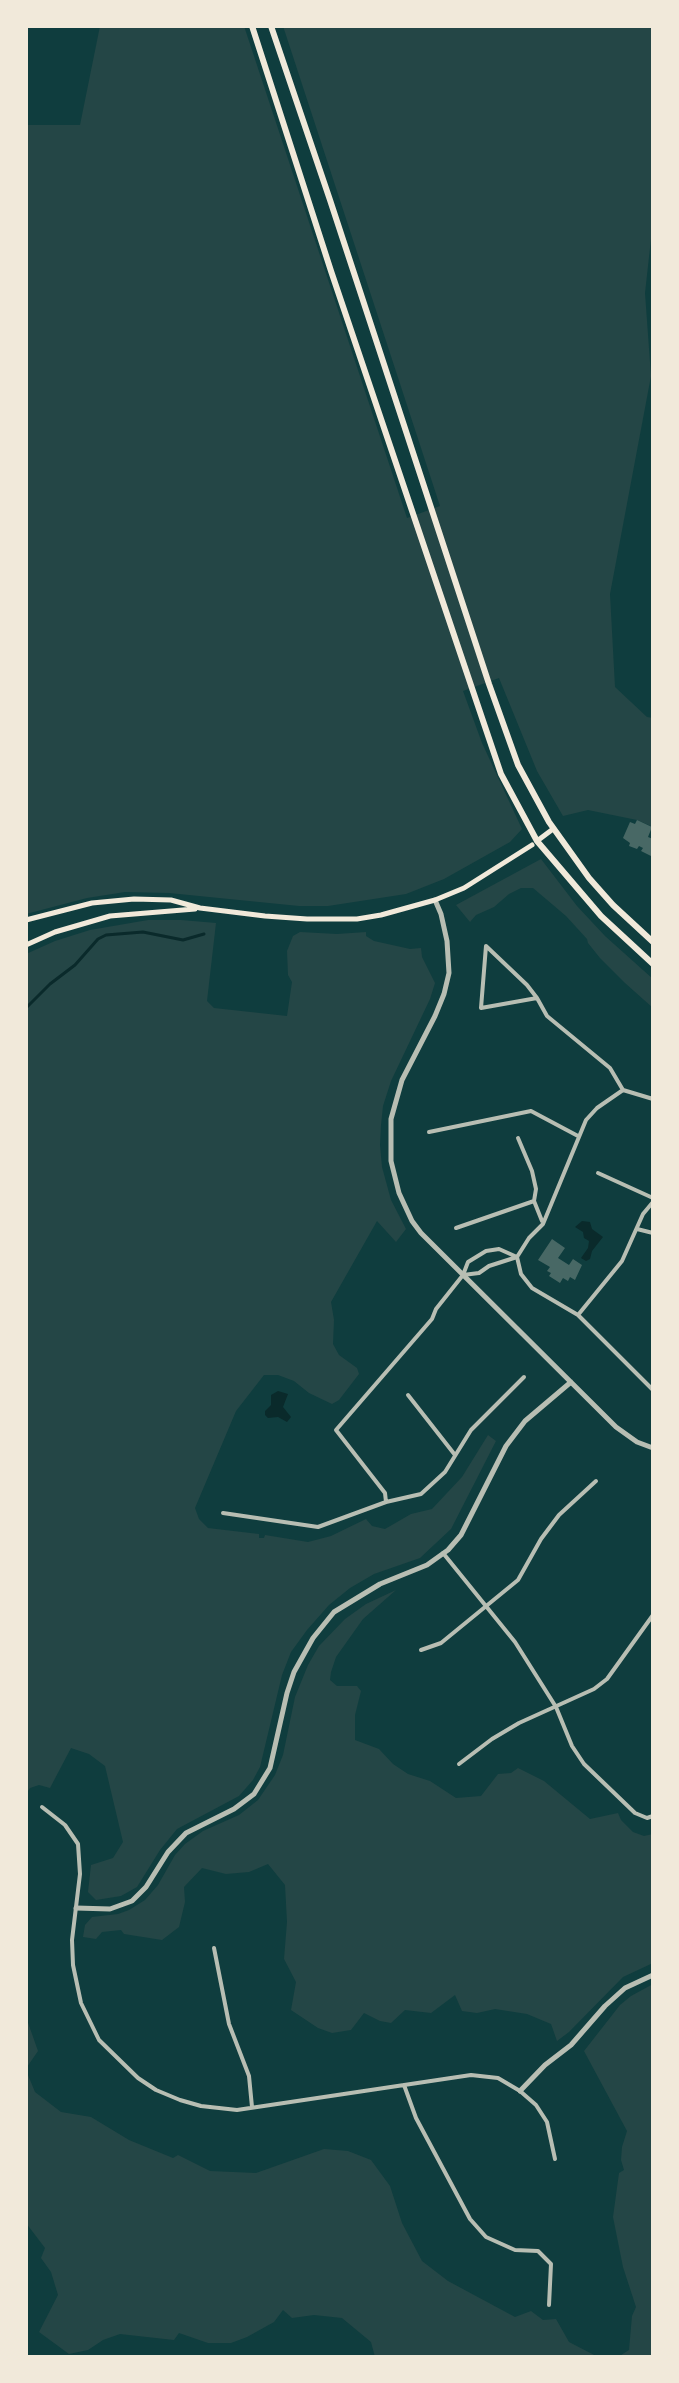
<!DOCTYPE html>
<html>
<head>
<meta charset="utf-8">
<style>
	body { margin:0 }
	#map { position:relative; width:679px; height:2383px; overflow:hidden; background:#0f3d3e; font-family:"Playfair Display",serif }
	canvas { display:block }
	.frame { position:absolute; inset:0; border:28px solid #f1e9da; pointer-events:none }
</style>
</head>
<body>
<div id="map">
<canvas width="679" height="2383"></canvas>
<div class="frame"></div>
</div>
<script>
const g = document.querySelector('canvas').getContext('2d');
g.lineJoin = 'round';
function paint(path, color) {
  g.fillStyle = color;
  g.fill(path, 'evenodd');
}
function toPath(rows) {
  const path = new Path2D();
  for (const r of rows) {
    path.moveTo(r[0], r[1]);
    for (let i = 2; i < r.length; i += 2) path.lineTo(r[i], r[i + 1]);
  }
  return path;
}
function stroke(path, color, width, dash) {
  g.strokeStyle = color;
  g.lineWidth = width;
  g.lineCap = dash ? 'butt' : 'round';
  g.setLineDash(dash || []);
  g.stroke(path);
}
const green = toPath([
	[100,26,244,26,407,518,440,506,283,26,653,26,653,221,645,293,651,376,610,594,615,687,647,717,653,718,653,827,637,820,588,810,563,816,537,771,499,678,463,691,482,743,522,829,510,842,444,879,406,894,328,906,299,906,169,893,125,892,87,898,26,914,26,125,80,125],
	[541,859,577,906,605,936,653,979,653,1008,625,983,600,958,588,943,587,939,566,916,533,888,521,888,509,894,494,907,476,915,470,922,456,905],
	[148,920,181,920,216,923,207,1001,214,1008,287,1016,292,982,288,975,287,951,293,936,300,932,337,934,366,932,366,936,374,941,410,949,421,948,422,957,435,983,430,999,391,1081,383,1106,381,1125,380,1145,382,1167,391,1200,406,1229,396,1242,377,1221,331,1302,334,1320,333,1344,339,1355,357,1368,359,1374,339,1400,332,1404,309,1393,294,1381,278,1375,264,1375,236,1411,195,1508,199,1519,208,1528,259,1534,259,1538,264,1538,265,1535,308,1542,331,1536,366,1519,372,1526,385,1529,411,1514,432,1509,462,1477,488,1435,496,1441,451,1529,420,1558,374,1574,350,1588,329,1605,307,1630,291,1652,282,1675,260,1767,253,1780,239,1796,177,1829,160,1850,137,1887,121,1896,96,1900,88,1892,91,1865,113,1858,123,1842,105,1766,89,1754,71,1748,50,1788,39,1785,30,1788,26,1794,26,954,55,941,90,930],
	[396,1590,363,1619,336,1657,331,1672,330,1680,337,1686,357,1686,361,1691,355,1715,355,1740,379,1749,393,1764,408,1774,430,1781,456,1798,481,1796,498,1774,511,1773,518,1768,544,1781,590,1819,618,1813,621,1820,633,1832,644,1836,653,1834,653,1963,623,1977,569,2032,557,2041,551,2024,527,2014,495,2009,477,2013,462,2011,455,1995,431,2013,405,2010,391,2023,380,2021,364,2013,351,2030,332,2033,318,2028,291,2010,296,1982,284,1959,287,1922,285,1885,268,1864,249,1872,226,1874,202,1868,184,1887,185,1902,179,1927,162,1940,124,1934,121,1930,102,1932,96,1939,83,1937,85,1925,92,1917,118,1914,129,1910,145,1900,158,1885,175,1855,185,1844,203,1831,239,1815,258,1800,275,1775,283,1755,295,1697,308,1665,319,1646,345,1619,366,1604],
	[653,1984,653,2357,618,2357,629,2350,632,2316,636,2307,623,2267,613,2217,619,2173,624,2170,621,2160,622,2147,627,2131,584,2051,620,2005,631,1996],
	[26,2017,38,2051,27,2067,28,2075,35,2092,61,2112,91,2117,129,2140,173,2158,178,2155,210,2171,256,2173,324,2149,348,2151,371,2160,390,2186,402,2223,422,2261,448,2281,515,2317,531,2311,543,2320,556,2319,569,2342,598,2357,375,2357,371,2342,342,2318,314,2315,292,2318,283,2310,274,2322,247,2337,231,2343,208,2343,179,2333,174,2340,120,2334,103,2340,88,2350,69,2354,39,2332,58,2295,51,2272,41,2258,45,2248,26,2223]
]);
const water = toPath([
	[582,1221,590,1222,592,1229,603,1237,592,1251,590,1259,586,1261,581,1258,588,1248,589,1241,584,1238,583,1232,575,1227],
	[278,1391,288,1394,283,1407,291,1417,287,1422,278,1417,268,1418,265,1415,265,1411,271,1405,271,1395]
]);
const stream = toPath([
	[26,1008,50,984,75,965,98,939,106,935,143,932,183,940,204,934]
]);
const building = toPath([
	[637,820,652,827,648,837,653,839,653,853,651,856,641,851,643,848,639,846,637,849,629,846,630,843,623,838,630,822,635,824],
	[552,1239,565,1248,558,1258,569,1265,573,1259,582,1265,575,1280,570,1277,568,1281,563,1278,560,1283,549,1276,551,1273,547,1271,550,1267,538,1260]
]);
const minor = toPath([
	[537,998,481,1008,486,946,527,985,537,998,547,1016,610,1068,623,1090,653,1099],
	[429,1132,531,1111,578,1136],
	[518,1138,532,1171,536,1189,534,1201,542,1221],
	[598,1173,653,1198],
	[456,1228,534,1201],
	[637,1229,653,1233],
	[517,1257,499,1249,486,1251,468,1262,463,1275,479,1273,489,1266,517,1257,529,1238,543,1224,586,1120,597,1108,623,1090],
	[517,1257,521,1274,532,1288,578,1315,653,1390],
	[578,1315,622,1261,643,1214,653,1202],
	[408,1395,455,1455],
	[386,1502,421,1494,445,1472,471,1430,524,1377],
	[223,1513,318,1527,386,1502,385,1493,336,1430,432,1319,436,1309,463,1275],
	[443,1553,515,1642,556,1707,572,1746,584,1764,635,1813,647,1818,653,1816],
	[421,1650,441,1643,518,1580,541,1539,559,1515,596,1481],
	[459,1764,492,1739,519,1723,594,1689,607,1679,653,1615],
	[42,1807,65,1825,78,1844,80,1874,72,1940,73,1965,81,2003,99,2040,138,2078,156,2090,180,2100,201,2106,237,2110,471,2075,498,2078,520,2091,536,2105,547,2122,555,2159],
	[214,1948,229,2024,249,2076,252,2107],
	[404,2085,416,2118,470,2219,486,2237,515,2250,538,2251,551,2264,549,2305]
]);
const tertiary = toPath([
	[435,900,441,914,447,941,449,973,444,994,435,1016,402,1080,391,1119,391,1161,399,1193,412,1221,421,1233,616,1427,637,1442,653,1448],
	[76,1908,110,1909,132,1901,146,1887,168,1852,186,1833,234,1809,254,1794,270,1768,287,1693,294,1672,313,1638,334,1612,380,1584,427,1565,448,1550,461,1535,506,1446,525,1421,571,1382],
	[520,2091,545,2065,571,2045,605,2006,625,1988,653,1975]
]);
const secondary = toPath([
	[537,841,553,829],
	[26,920,92,903,134,899,171,900,200,908,265,916,307,919,357,919,381,915,435,900,464,888,532,845],
	[26,945,55,932,110,916,195,909]
]);
const primary = toPath([
	[252,26,331,271,501,774,537,841,601,916,653,964],
	[271,26,330,200,489,684,518,765,549,822,589,878,613,905,653,942]
]);
paint(green, '#244646');
paint(water, '#0a2a2b');
stroke(stream, '#0a2a2b', 3);
paint(building, '#486865');
stroke(minor, '#b8beb3', 4);
stroke(tertiary, '#b8beb3', 5);
stroke(secondary, '#f1e9da', 5);
stroke(primary, '#f1e9da', 6);
</script>
</body>
</html>
